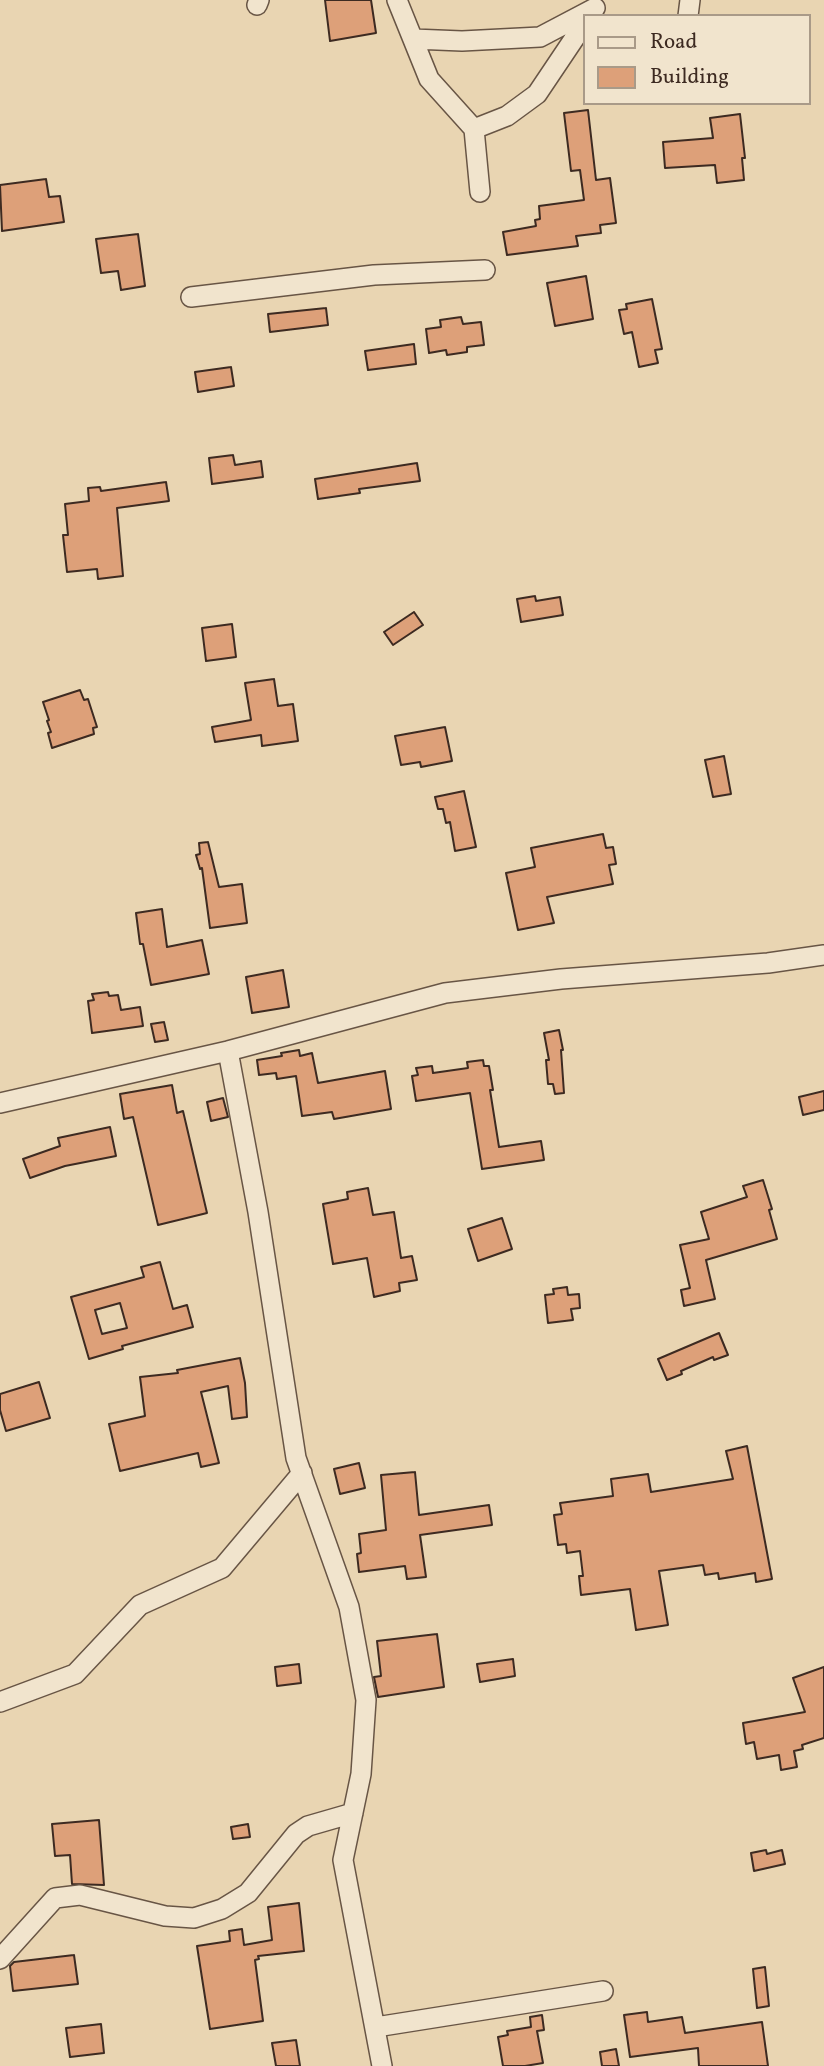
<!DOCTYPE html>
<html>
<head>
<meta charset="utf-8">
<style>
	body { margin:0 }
	#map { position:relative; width:824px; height:2066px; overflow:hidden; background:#e9d5b2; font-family:Vollkorn,serif }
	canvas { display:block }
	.legend { position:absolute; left:583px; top:14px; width:228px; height:91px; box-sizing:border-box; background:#f1e4cd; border:2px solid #a99a88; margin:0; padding:9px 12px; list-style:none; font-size:21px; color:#3d2a21 }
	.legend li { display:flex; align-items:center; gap:14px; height:35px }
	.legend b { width:35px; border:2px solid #a99a88 }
</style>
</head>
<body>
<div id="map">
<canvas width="824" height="2066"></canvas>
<ul class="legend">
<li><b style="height:9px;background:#f1e4cd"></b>Road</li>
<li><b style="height:19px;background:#dda079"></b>Building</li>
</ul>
</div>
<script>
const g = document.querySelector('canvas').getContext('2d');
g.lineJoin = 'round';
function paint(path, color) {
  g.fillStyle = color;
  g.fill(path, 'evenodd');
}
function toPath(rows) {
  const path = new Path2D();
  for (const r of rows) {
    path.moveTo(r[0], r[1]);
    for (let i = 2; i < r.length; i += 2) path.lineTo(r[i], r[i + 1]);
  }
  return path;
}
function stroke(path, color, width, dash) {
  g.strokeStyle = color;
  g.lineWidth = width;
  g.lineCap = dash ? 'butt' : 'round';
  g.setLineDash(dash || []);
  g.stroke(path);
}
const building = toPath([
	[325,0,371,0,376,33,330,41,325,0],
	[588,110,596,180,610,178,616,223,600,225,601,233,576,236,578,246,507,255,503,232,536,226,535,220,540,219,539,206,584,200,580,170,571,171,564,113,588,110],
	[740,114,745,158,742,158,744,180,717,183,715,165,665,168,663,142,713,138,710,118,740,114],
	[46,179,49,197,60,196,64,222,2,231,0,185,46,179],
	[138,234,145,286,121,290,118,271,101,273,96,239,138,234],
	[586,276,593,319,555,326,547,283,586,276],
	[652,299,662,349,655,350,658,363,639,367,632,332,624,334,619,310,627,309,626,304,652,299],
	[326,308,328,325,270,332,268,314,326,308],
	[461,317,463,324,481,322,484,345,467,347,467,352,447,355,446,350,429,353,426,329,441,327,440,320,461,317],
	[414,344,416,364,368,370,365,351,414,344],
	[231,367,234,386,198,392,195,372,231,367],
	[233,455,235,465,261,461,263,477,212,484,209,458,233,455],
	[417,463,420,481,359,489,360,493,318,499,315,479,417,463],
	[166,482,169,501,117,508,123,576,98,579,97,569,67,572,63,535,68,535,65,504,89,501,88,488,100,487,101,491,166,482],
	[535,596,536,601,560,597,563,615,521,622,517,599,535,596],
	[414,612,423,625,393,645,384,632,414,612],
	[232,624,236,657,206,661,202,628,232,624],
	[274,679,278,706,293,704,298,741,262,746,261,735,215,742,212,727,251,720,245,683,274,679],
	[80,690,84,700,88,699,97,727,93,728,94,734,52,748,48,733,51,732,47,721,49,720,43,702,80,690],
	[445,727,452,761,421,767,420,762,401,765,395,736,445,727],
	[724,756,731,794,713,797,705,760,724,756],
	[464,791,476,847,455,851,450,822,446,823,443,809,438,809,435,797,464,791],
	[603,834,606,848,613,847,616,864,609,865,613,884,547,897,554,923,518,930,506,873,535,867,531,848,603,834],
	[208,842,219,887,242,884,247,923,210,928,202,868,200,869,196,855,200,854,199,843,208,842],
	[162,909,167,947,202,940,209,974,151,985,143,944,140,944,136,913,162,909],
	[283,970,289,1007,252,1013,246,977,283,970],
	[108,992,109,996,118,995,121,1010,140,1007,143,1026,92,1033,88,1001,94,1000,92,994,108,992],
	[164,1022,168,1040,155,1042,151,1024,164,1022],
	[559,1030,563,1050,561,1050,564,1093,555,1094,553,1084,548,1084,546,1060,549,1060,544,1033,559,1030],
	[299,1050,300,1056,312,1053,318,1083,385,1071,391,1109,334,1119,332,1112,302,1116,296,1076,277,1079,276,1073,259,1075,257,1060,282,1056,281,1053,299,1050],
	[483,1060,484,1066,489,1066,493,1090,490,1090,499,1147,541,1141,544,1160,482,1169,470,1093,416,1101,412,1076,418,1075,416,1068,432,1066,433,1073,468,1068,467,1062,483,1060],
	[172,1085,177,1113,183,1111,207,1213,158,1225,133,1117,124,1119,120,1094,172,1085],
	[824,1091,824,1110,803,1115,799,1097,824,1091],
	[223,1098,228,1117,211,1121,207,1102,223,1098],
	[110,1127,116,1156,65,1166,30,1178,23,1159,60,1146,58,1138,110,1127],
	[763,1180,772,1209,769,1210,777,1239,706,1260,715,1299,684,1306,681,1290,690,1288,680,1245,709,1239,701,1212,747,1197,743,1186,763,1180],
	[368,1188,373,1215,394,1212,401,1258,412,1256,417,1280,399,1283,400,1291,374,1297,367,1258,333,1264,323,1204,348,1199,347,1192,368,1188],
	[502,1218,512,1249,478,1261,468,1229,502,1218],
	[160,1262,173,1309,187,1305,193,1327,122,1346,123,1349,89,1359,71,1297,144,1277,141,1267,160,1262],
	[120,1303,127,1328,102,1334,95,1310,120,1303],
	[567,1287,568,1295,579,1294,580,1308,571,1309,573,1320,548,1323,545,1295,554,1294,553,1289,567,1287],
	[719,1333,728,1355,714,1360,713,1357,681,1371,682,1374,667,1380,658,1359,719,1333],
	[240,1358,245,1383,247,1417,232,1419,228,1386,201,1392,219,1463,201,1467,198,1453,120,1471,109,1424,145,1416,140,1377,178,1373,177,1370,240,1358],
	[39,1382,50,1418,6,1431,0,1410,0,1394,39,1382],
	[747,1446,772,1579,756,1582,755,1573,719,1579,718,1573,705,1575,703,1565,659,1571,668,1625,636,1630,630,1589,581,1595,579,1576,583,1576,580,1551,567,1553,566,1544,558,1545,554,1515,562,1514,560,1503,613,1496,611,1479,648,1474,651,1492,733,1479,726,1451,747,1446],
	[359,1463,365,1488,340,1494,334,1469,359,1463],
	[415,1472,419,1515,489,1505,492,1525,420,1535,426,1577,407,1579,405,1566,359,1572,357,1554,361,1553,359,1534,386,1530,381,1475,415,1472],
	[437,1634,444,1687,378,1697,374,1677,381,1676,377,1641,437,1634],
	[513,1659,515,1676,480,1682,477,1664,513,1659],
	[299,1664,301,1683,277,1686,275,1667,299,1664],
	[824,1667,824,1738,802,1745,803,1749,794,1751,797,1767,781,1770,779,1755,757,1759,754,1742,746,1744,743,1723,805,1712,793,1678,824,1667],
	[99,1820,104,1885,72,1884,70,1855,55,1856,52,1824,99,1820],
	[248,1824,250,1837,233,1839,231,1827,248,1824],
	[766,1850,767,1854,782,1850,785,1864,754,1871,751,1853,766,1850],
	[299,1903,304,1951,258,1956,259,1959,255,1960,263,2021,210,2029,197,1946,230,1941,229,1931,242,1929,244,1945,272,1940,268,1907,299,1903],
	[74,1955,78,1984,13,1991,10,1966,14,1962,74,1955],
	[765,1967,769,2006,757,2008,753,1969,765,1967],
	[647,2012,648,2022,682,2017,685,2033,762,2022,768,2066,699,2066,698,2048,630,2057,624,2015,647,2012],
	[542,2015,544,2030,537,2031,543,2063,525,2066,503,2066,498,2037,508,2035,507,2031,531,2027,530,2017,542,2015],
	[101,2024,104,2053,70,2057,66,2028,101,2024],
	[296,2040,300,2066,276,2066,272,2043,296,2040],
	[616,2049,619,2066,602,2066,600,2052,616,2049]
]);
const street = toPath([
	[397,0,429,79,474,129,480,192],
	[257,5,259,0],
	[688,16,690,0],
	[413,39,462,41,540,37,595,8],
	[474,129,507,116,537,94,584,24],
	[191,297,374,275,485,270],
	[228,1051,258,1212,296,1458,349,1607,366,1700,361,1774,343,1860,382,2066],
	[0,1103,228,1051,445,993,561,979,768,963,824,955],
	[0,1702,75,1674,140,1605,222,1568,302,1473],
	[0,1959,55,1898,80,1895,165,1916,194,1918,222,1909,248,1893,296,1834,308,1826,353,1813],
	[376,2027,603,1991]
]);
paint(building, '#dda079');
stroke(building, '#3d2a21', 2);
stroke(street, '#685545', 22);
stroke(street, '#f1e4cd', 19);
</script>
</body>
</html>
